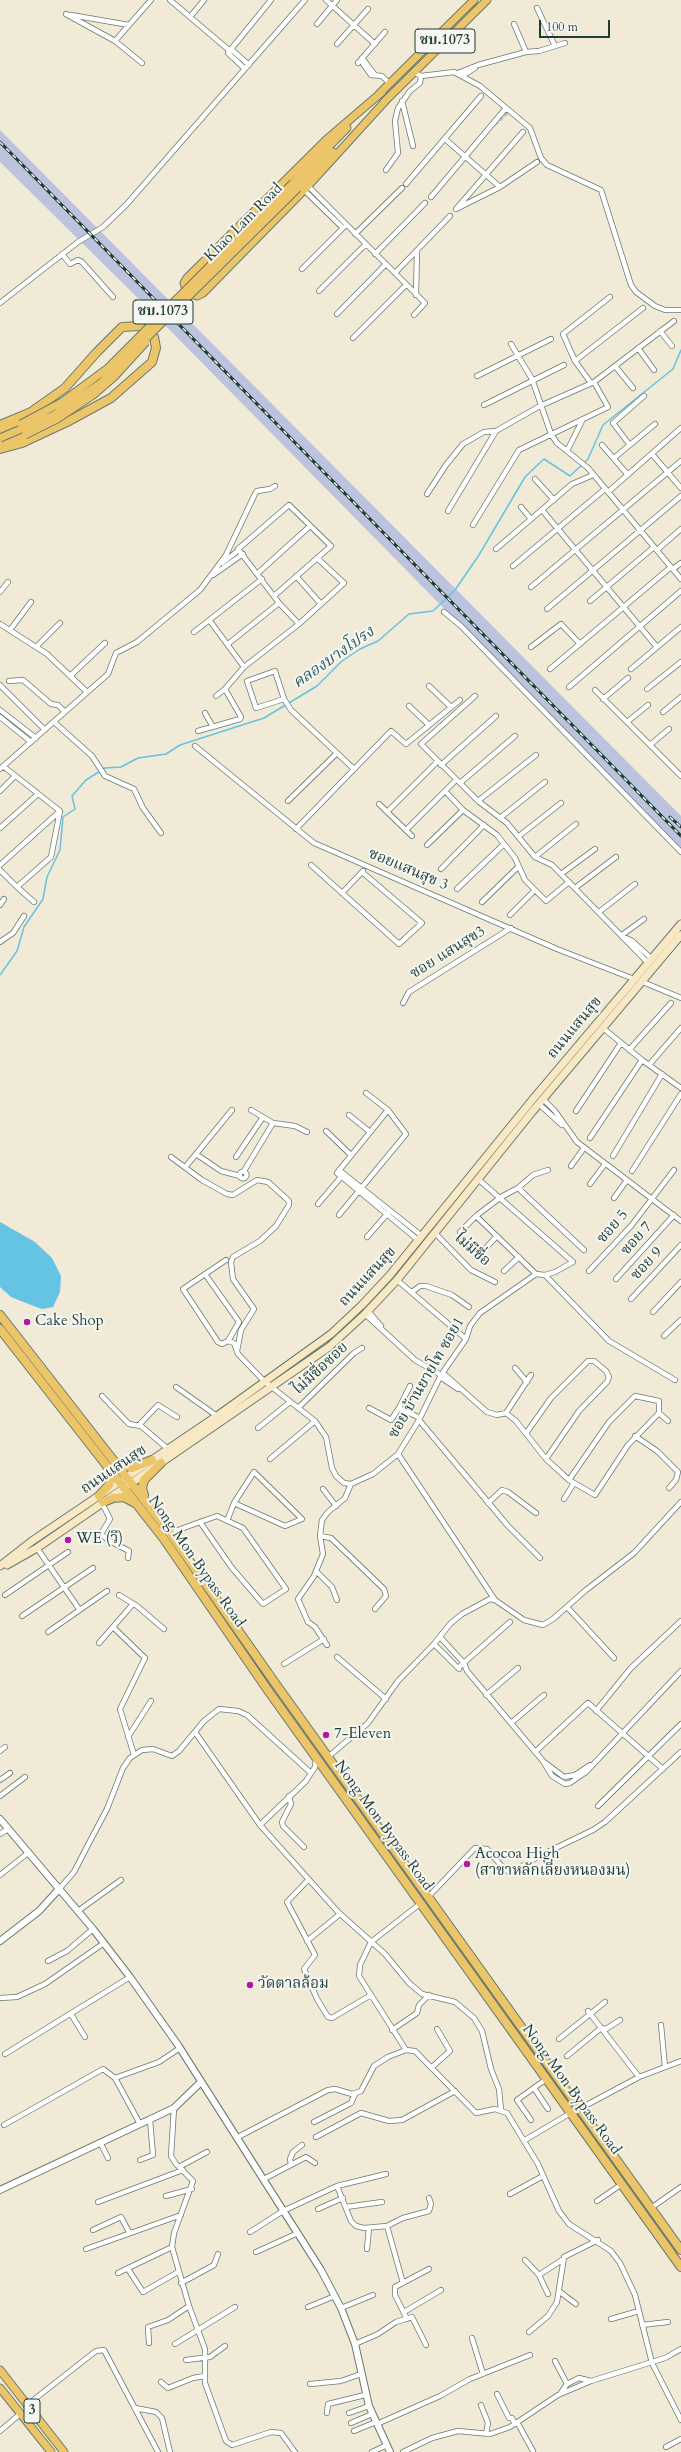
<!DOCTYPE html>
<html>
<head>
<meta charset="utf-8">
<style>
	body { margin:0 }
	#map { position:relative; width:681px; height:2452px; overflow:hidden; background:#f0ead6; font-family:Cardo,serif }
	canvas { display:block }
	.scale { position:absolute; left:539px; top:20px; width:71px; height:18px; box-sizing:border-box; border:2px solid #1f3d34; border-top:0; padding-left:5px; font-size:12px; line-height:14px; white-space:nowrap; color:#1f3d34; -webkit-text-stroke:3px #f6f6f2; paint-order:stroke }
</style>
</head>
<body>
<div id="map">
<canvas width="681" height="2452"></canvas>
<div class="scale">100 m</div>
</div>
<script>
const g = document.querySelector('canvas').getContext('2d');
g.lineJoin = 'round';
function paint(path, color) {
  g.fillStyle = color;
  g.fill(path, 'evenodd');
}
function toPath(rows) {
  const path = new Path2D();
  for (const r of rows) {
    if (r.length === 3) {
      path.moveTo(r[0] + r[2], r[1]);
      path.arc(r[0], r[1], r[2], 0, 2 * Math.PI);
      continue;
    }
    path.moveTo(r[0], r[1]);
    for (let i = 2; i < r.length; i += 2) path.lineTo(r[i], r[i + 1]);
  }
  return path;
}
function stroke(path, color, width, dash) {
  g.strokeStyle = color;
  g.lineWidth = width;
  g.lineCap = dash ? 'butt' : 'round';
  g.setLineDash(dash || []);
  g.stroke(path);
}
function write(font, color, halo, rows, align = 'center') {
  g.font = font + ' Cardo,"Noto Serif Thai",serif';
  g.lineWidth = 4;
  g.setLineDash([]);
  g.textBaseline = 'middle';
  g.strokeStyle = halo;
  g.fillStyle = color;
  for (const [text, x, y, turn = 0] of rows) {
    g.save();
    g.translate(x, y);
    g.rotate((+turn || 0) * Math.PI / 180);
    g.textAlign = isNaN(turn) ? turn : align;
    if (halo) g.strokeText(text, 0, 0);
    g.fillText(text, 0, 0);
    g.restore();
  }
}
const industrial = toPath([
	[0,130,681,816,681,849,149,309,0,162]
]);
const water = toPath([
	[0,1222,35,1242,52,1258,61,1276,60,1292,53,1307,42,1309,31,1305,11,1297,0,1287]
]);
const stream = toPath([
	[0,975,17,951,24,927,43,899,47,877,60,850,63,817,75,809,72,796,86,780,105,768,121,767,138,758,166,754,180,745,264,718,317,686,342,661,360,649,378,641,409,614,433,611,455,590,479,555,525,477,544,459,570,476,588,459,603,425,673,369,681,350]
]);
const minorTunnel = toPath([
	[494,124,509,111]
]);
const minor = toPath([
	[170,0,230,51],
	[326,0,375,44],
	[537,8,555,46],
	[66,14,115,41,142,63],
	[71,15,129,25],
	[190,17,204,0],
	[317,24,337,0],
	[514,24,526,52],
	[115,41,151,0],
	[337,44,368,9],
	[231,49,249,65],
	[362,58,363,64,371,75,382,76,390,84],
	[363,59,375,75],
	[358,63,385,32],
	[245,69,228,53,271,0],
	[414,72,421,76,454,72,480,86,530,128,541,158,547,165,601,190,631,285,636,292,655,306,665,310,681,310],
	[458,73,478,65,526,52,539,51,565,43],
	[462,76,475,68],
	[402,101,413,146],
	[523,132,456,209,500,187,537,162],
	[445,139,500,187],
	[386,170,398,153,395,121,398,108,410,91,420,83,421,76],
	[406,184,481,96],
	[308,186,425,303,414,315],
	[304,190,343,228],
	[431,197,506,108],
	[355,234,402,188],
	[62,254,70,264,78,260,82,262,113,297],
	[375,254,425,203],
	[302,269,346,225],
	[395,273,450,216],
	[319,291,366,244],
	[416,295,417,251],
	[0,303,78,242,103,227,126,205,305,0],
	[337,314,386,264],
	[660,331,672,346],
	[353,338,406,285],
	[511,344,532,379,551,434,557,443,588,468,681,579],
	[638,348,654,370],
	[575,361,643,308],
	[615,366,633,388],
	[477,376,551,339],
	[591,383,575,361,563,334,610,297],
	[484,405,564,365],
	[629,444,613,423,644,396],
	[602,445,628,475],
	[567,451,582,421],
	[652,454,681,488],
	[614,458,655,424],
	[535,479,554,500],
	[608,492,681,428],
	[427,494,446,465,463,444,484,432,496,431],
	[521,507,531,519],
	[542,510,657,647],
	[448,511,496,431,540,406,594,382,674,321],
	[473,525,519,450,608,407,594,382],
	[496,549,572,484,593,475],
	[657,550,681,529],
	[222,563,239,550],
	[513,566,605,489],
	[673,569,681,563],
	[258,573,310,526],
	[213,575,243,554],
	[296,576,321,604],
	[531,587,681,461],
	[0,592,8,582],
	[274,596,331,546,289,505,238,549,279,603,299,624],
	[590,601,654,547],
	[547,609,681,496],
	[444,612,461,626,681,852],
	[210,621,244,667],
	[0,624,47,654,87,692],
	[10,630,31,602],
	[194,632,262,579],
	[228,644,279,603],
	[36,647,60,623],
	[531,647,561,624,580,644],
	[550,669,671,567],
	[631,669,681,627],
	[275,671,284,699,256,708,247,681,275,671],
	[70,676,105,643],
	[9,681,23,680,51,704,58,705,65,712],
	[0,685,45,730],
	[429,686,451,707],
	[569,687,681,591],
	[647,689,681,662],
	[595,690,681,776],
	[216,696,225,689],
	[475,696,421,744,478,801,507,823,535,857,552,865,561,874,648,963],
	[284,699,291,710,354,769],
	[603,699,628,678],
	[409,706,429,725],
	[0,710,36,738],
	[663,712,681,697],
	[205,713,213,727],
	[0,717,31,742],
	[54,722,92,756,105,776,134,789,143,808,161,833],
	[627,722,648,705],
	[198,731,240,719,241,717,225,689,244,667,299,624,344,583,317,558],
	[650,745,669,729],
	[195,746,314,843,557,949,634,979],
	[441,765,496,716],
	[0,769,108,674,116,653,137,642,200,590,226,555,255,494,257,491,270,489,275,486],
	[460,783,515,736],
	[0,791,15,776],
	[445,791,463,810,497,835,515,858,525,880,546,901,569,882],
	[288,801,337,753],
	[478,801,536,755],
	[379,804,412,836],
	[387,812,437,762],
	[500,818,545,782],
	[0,828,38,794],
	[296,829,391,731,406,744,460,700],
	[406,830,456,780],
	[519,836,561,803],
	[427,845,463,810],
	[535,857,576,824],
	[0,865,60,811],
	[311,865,399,944,422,923,362,872],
	[441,869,484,825],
	[0,870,17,887,51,857,60,811,3,766],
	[561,874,595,849],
	[17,887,34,902],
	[575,888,616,857],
	[457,889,504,844],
	[342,893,363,871],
	[482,902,518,867],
	[0,905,4,899],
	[599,912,635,884],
	[510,915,535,890],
	[622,935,644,919],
	[626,938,632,941,652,959],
	[0,942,13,933,24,916],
	[643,982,681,998],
	[403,1003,409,992,511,928],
	[603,1028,642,1060,681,1088],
	[629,1050,671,1003],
	[649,1065,681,1028],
	[543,1099,555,1111,577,1142,681,1221],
	[539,1104,562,1125],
	[251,1110,273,1123],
	[388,1110,337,1173,418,1240],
	[576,1111,621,1043],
	[349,1115,370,1132],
	[326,1131,351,1155],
	[590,1138,642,1060],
	[196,1154,221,1171,240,1176],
	[613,1156,662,1074],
	[171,1157,202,1180,227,1194,233,1195,257,1180,268,1182,289,1201,289,1205,276,1226,260,1241,233,1257,231,1262,233,1279,254,1309,241,1330,237,1351],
	[236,1157,263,1117],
	[187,1165,232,1110],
	[571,1166,584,1148],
	[339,1170,422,1236],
	[244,1171,273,1123,295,1126,307,1132],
	[632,1171,681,1094],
	[243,1175,3.5],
	[478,1179,573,1262,555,1272,545,1275],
	[590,1184,605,1164],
	[518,1188,584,1250],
	[614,1198,627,1180],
	[318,1204,341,1177],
	[339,1215,406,1134,388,1110,366,1093],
	[476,1216,536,1274,545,1275,609,1341,675,1380],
	[460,1232,476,1216,501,1197,518,1188,533,1175,548,1170],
	[435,1233,471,1270,495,1282],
	[367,1237,388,1213],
	[481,1253,497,1236],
	[504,1271,519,1257],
	[589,1271,631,1226,674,1170],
	[205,1274,239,1322,228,1341,222,1344,218,1342,183,1289,226,1260],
	[616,1279,674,1215],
	[397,1280,466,1339],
	[412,1292,420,1286,426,1286,452,1295,469,1307],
	[631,1299,681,1245],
	[368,1311,381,1326],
	[653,1312,681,1282],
	[365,1314,415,1360,441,1375],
	[664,1336,681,1320],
	[228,1341,234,1343,238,1354,264,1381,315,1421,326,1437,332,1468,336,1476,344,1483,351,1484,373,1474,398,1454,419,1420,441,1375,466,1339,470,1326,480,1313,536,1274],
	[515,1368,527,1382],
	[443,1373,487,1412,497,1415,506,1413,516,1421,546,1459,569,1480,595,1495,628,1445,659,1413],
	[440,1377,458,1389],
	[410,1386,399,1408,420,1418],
	[176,1387,217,1416],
	[102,1396,129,1424,141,1426],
	[298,1408,354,1353,362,1348],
	[369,1408,391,1420,399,1408],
	[506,1413,531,1375],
	[419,1420,508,1526,540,1558],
	[258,1428,290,1402],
	[527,1432,551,1398,588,1361,594,1361,606,1371,609,1377,607,1382,579,1411,546,1459],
	[635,1436,657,1451,678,1472,676,1480,669,1488],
	[168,1449,141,1426,140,1424,158,1405,177,1417],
	[398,1454,495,1600],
	[270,1459,315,1421],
	[569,1480,609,1422,635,1396,659,1401,659,1413,668,1421],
	[323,1489,336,1506],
	[564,1499,574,1483],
	[102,1503,110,1519,101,1534,108,1540,129,1551,128,1558],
	[488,1503,502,1490,508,1492,536,1513],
	[227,1521,234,1503,254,1472,302,1519,285,1526,234,1503],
	[170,1533,200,1522,217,1516,243,1528,286,1589,263,1604,232,1568,200,1522],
	[320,1536,331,1538,384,1589,386,1596,375,1609],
	[37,1548,79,1609],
	[316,1571,332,1587,337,1600],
	[5,1595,68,1552],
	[119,1595,137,1606,164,1629],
	[567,1607,614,1658],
	[22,1616,93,1568],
	[113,1627,145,1658,120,1709,134,1755],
	[48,1632,107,1591],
	[440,1637,464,1663,467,1671,543,1761,552,1776,565,1784,570,1783,586,1772,681,1671],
	[99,1643,133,1604],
	[434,1644,459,1669],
	[327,1645,315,1627,308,1622,298,1599,314,1576,323,1554,320,1536,322,1520,328,1512,345,1498,351,1484],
	[337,1657,386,1699],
	[284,1664,324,1639],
	[458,1668,510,1622],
	[486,1695,518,1668],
	[596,1711,631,1668,681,1621],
	[511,1723,544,1695],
	[195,1732,260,1825,338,1912,385,1954,409,1983,422,1994,455,2002,474,2018,482,2031,491,2069,499,2089,501,2110],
	[128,1737,151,1701],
	[0,1751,5,1747],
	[535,1752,588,1703,663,1769],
	[328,1757,368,1723,398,1681,434,1644,450,1624,462,1614,490,1599,495,1600,524,1620,543,1625,553,1619,586,1590,634,1553,681,1502],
	[544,1762,564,1777,575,1775,590,1765],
	[0,1780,10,1773],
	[0,1796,25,1777],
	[289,1796,291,1804,282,1822,283,1826,304,1847],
	[598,1806,681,1724],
	[260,1825,306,1781,315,1767,316,1759],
	[0,1834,8,1829],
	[0,1875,28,1853],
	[308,1880,287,1902,315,1955,304,1969,317,1999,328,2017,332,2018,371,1995],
	[60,1888,74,1872,89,1843,107,1809,123,1768,130,1758,142,1750,153,1749,172,1756,179,1751,204,1721,219,1709,238,1711,247,1715,311,1773],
	[429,1896,475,1848,487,1849,505,1870,513,1872,537,1857,593,1830,605,1822,681,1752],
	[78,1911,121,1880],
	[307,1941,340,1914],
	[48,1961,67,1951,93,1929],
	[0,1998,17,1997,45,1984,104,1943],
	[588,2011,639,2077],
	[71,2014,85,2037],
	[661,2025,665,2067],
	[392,2030,417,2013,419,2005,429,1995],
	[559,2039,605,2002],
	[406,2050,359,1976,360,1965,371,1942,421,1903],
	[5,2054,130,1977],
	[567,2056,601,2028,606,2029,620,2020],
	[432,2067,450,2051,437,2029],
	[115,2078,140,2124],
	[534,2088,548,2109],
	[174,2108,171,2156,176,2164,193,2181,174,2233,172,2247,189,2306,205,2349,205,2383,226,2441,232,2445,271,2432,281,2433,295,2452],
	[581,2108,639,2077,681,2061],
	[531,2120,517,2100,545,2080],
	[314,2122,351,2103,355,2094],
	[4,2125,103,2069,115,2078,159,2062,180,2048],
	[238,2137,328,2090,335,2089,352,2094,361,2091,374,2066,388,2057,406,2050,415,2051,476,2113,495,2109,507,2113,538,2164,559,2211,569,2224,611,2251,620,2263,635,2295,652,2363,681,2420],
	[316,2137,361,2113,389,2121,402,2120,455,2091],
	[525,2140,569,2114],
	[100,2142,108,2158],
	[140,2160,153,2155,150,2120],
	[291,2165,290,2159,293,2152,302,2145],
	[179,2167,207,2152],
	[264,2179,306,2157,315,2163],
	[337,2186,386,2174],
	[510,2194,543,2176],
	[166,2196,192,2189],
	[597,2201,622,2184],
	[98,2202,183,2170],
	[346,2207,382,2202],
	[651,2208,681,2187],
	[318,2209,343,2198],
	[387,2226,403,2218,429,2211,431,2204,429,2198],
	[93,2230,121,2217,129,2232],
	[250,2232,283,2211,337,2186,351,2221,356,2226,364,2228,387,2226,403,2283],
	[86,2249,181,2215],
	[367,2249,369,2228],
	[256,2252,298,2233],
	[525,2260,539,2275,548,2294],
	[128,2269,143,2292,178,2272],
	[118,2273,172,2247],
	[539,2275,562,2260],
	[181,2283,214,2265,218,2254],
	[560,2292,576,2304],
	[308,2307,335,2296],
	[341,2308,373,2295],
	[404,2312,441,2290],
	[407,2319,395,2295,395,2287,429,2269],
	[611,2319,639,2311],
	[642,2325,668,2322],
	[529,2332,548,2316,557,2302,564,2257,598,2240],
	[472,2338,483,2374],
	[149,2343,148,2327,168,2320,189,2306],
	[175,2344,235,2307],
	[355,2344,378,2334,396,2322,412,2317,426,2345],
	[186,2360,210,2357,225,2346],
	[555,2361,567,2384],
	[161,2382,168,2388,193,2378,205,2376],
	[310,2384,341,2381,361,2374],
	[497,2394,509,2418,512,2418,515,2424],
	[560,2394,567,2384,579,2378,591,2381],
	[27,2405,96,2351,104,2350,158,2452],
	[481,2405,488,2423,486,2434],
	[135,2408,156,2412,162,2418,170,2452],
	[327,2413,328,2404,365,2395],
	[349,2413,369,2406],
	[517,2422,533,2451],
	[351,2423,372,2414],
	[377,2424,440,2396,470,2379,530,2355],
	[0,2431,20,2414],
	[354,2431,376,2422],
	[666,2447,681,2439],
	[372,2452,387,2445],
	[403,2452,432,2438,458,2431,490,2434,510,2427,558,2395,591,2381,665,2358,681,2349]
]);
const tertiary = toPath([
	[0,1819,93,1929,130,1977,178,2045,321,2270,341,2308,355,2344,369,2406,390,2452],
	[0,1941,39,1911,60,1888],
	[0,2190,174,2108,201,2082]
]);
const secondary = toPath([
	[7,1565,37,1548,329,1347,365,1314,397,1280,532,1112,681,935],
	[0,1566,32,1541,217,1416,331,1334,362,1305,390,1275,533,1099,681,924]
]);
const primary = toPath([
	[382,92,326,140,187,278,184,283,187,293,197,296,203,293,308,186,388,98],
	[379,94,474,0],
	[385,101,487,0],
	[293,183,347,128],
	[298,188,333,152],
	[0,432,21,424],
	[0,443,25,435],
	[0,2370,64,2452],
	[0,2388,51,2452]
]);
const trunk = toPath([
	[0,425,31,412,65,388,96,353,122,327,140,326,154,337,156,348,152,362,111,398,67,422,22,443,0,449],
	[0,1315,170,1533,275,1683,681,2250],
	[0,1329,164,1539,267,1689,681,2267],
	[119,1463,132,1468,152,1460],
	[144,1495,142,1488,144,1480,161,1463],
	[99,1496,109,1485,111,1477,109,1468],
	[103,1502,113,1498,124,1497,135,1503]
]);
const rail = toPath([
	[0,142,681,836],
	[670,817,681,827]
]);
const primaryBridge = toPath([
	[21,424,62,402,108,368,293,183],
	[25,435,57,419,93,395,115,376,146,342],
	[0,438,54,415,101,383,298,188]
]);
const markers = [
	[27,1322,4,"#b5179e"],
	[68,1540,4,"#b5179e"],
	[326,1735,4,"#b5179e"],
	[467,1864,4,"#b5179e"],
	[250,1985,4,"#b5179e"]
];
const shields = [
	[445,41,60],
	[163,312,60],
	[32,2411,16]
];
const shieldNames = [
	["ชบ.1073",445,41],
	["ชบ.1073",163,312],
	["3",32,2411]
];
const streetNames = [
	["Khao Lam Road",244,223,-45],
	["ซอยแสนสุข 3",408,870,23],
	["ซอย แสนสุข3",448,953,-32],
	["ถนนแสนสุข",575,1028,-50],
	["ซอย 5",613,1227,-49],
	["ซอย 7",637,1239,-48],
	["ไม่มีชื่อ",472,1250,41],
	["ซอย 9",647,1264,-47],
	["ถนนแสนสุข",368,1277,-47],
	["ไม่มีชื่อซอย",321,1369,-43],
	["ซอย บ้านยายโท ซอย1",427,1378,-60],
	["ถนนแสนสุข",114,1470,-34],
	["Nong Mon Bypass Road",196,1562,55],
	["Nong Mon Bypass Road",383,1826,54],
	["Nong Mon Bypass Road",571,2090,54]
];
const poiNames = [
	["Cake Shop",35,1322],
	["WE (วี)",76,1540],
	["7-Eleven",334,1735],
	["Acocoa High",475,1855],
	["(สาขาหลักเลี่ยงหนองมน)",475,1872],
	["วัดตาลล้อม",258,1985]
];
const waterNames = [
	["คลองบางโปรง",334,658,-35]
];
paint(industrial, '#bcc3de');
paint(water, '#65c3e4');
stroke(stream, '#65c3e4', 1.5);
stroke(minorTunnel, '#c6c7b6', 4.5, [4.5, 2]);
stroke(minor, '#687a6d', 6);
stroke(tertiary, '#687a6d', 8);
stroke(secondary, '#687a6d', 9);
stroke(primary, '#687a6d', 9);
stroke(trunk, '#687a6d', 10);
stroke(minor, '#fff', 4.5);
stroke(tertiary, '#fff', 6);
stroke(secondary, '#f8e8c3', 7);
stroke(primary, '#edc569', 7);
stroke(trunk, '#edc569', 8);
stroke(rail, '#1f3d34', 3);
stroke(rail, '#f6f6f2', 1.5, [4.5]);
stroke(primaryBridge, '#687a6d', 9, []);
stroke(primaryBridge, '#edc569', 7);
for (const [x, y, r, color] of markers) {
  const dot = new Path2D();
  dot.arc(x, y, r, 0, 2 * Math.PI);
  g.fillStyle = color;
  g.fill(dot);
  stroke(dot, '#f6f6f2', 1.5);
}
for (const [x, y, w] of shields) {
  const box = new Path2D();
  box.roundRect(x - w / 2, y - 12, w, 24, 3);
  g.fillStyle = '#f6f6f2';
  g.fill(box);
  stroke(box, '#1f3d34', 1);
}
write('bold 14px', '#1f3d34', null, shieldNames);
write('15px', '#1f3d34', '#f6f6f2', streetNames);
write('15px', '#1f3d34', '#f6f6f2', poiNames, 'left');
write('italic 16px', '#305e60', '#f6f6f2', waterNames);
</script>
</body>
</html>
